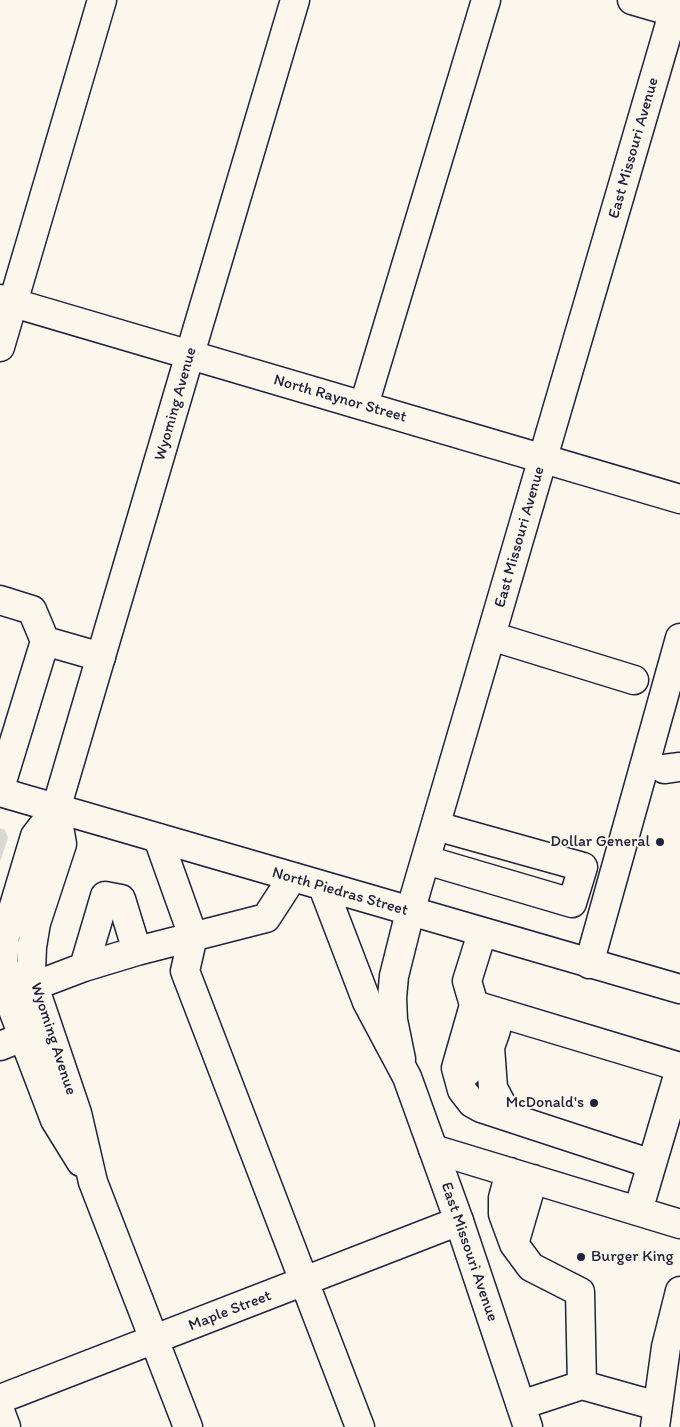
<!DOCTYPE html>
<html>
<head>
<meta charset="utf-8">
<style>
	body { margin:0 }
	canvas { display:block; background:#fbf7ec }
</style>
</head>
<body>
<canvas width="680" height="1427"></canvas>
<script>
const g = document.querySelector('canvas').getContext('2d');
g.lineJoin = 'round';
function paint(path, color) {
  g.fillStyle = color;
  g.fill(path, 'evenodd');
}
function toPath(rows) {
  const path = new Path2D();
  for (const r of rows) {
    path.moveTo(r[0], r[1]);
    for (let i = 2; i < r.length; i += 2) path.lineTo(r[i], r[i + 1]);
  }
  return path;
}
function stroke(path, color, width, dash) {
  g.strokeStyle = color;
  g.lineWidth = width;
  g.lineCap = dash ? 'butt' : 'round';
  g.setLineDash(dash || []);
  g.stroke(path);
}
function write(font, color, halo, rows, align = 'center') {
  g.font = font + ' Itim,sans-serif';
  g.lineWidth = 4;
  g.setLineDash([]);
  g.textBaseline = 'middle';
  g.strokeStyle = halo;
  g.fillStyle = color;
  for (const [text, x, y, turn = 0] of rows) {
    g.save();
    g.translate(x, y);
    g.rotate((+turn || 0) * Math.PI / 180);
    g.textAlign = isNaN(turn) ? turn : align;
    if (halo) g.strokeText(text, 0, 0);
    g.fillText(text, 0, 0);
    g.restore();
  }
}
const green = toPath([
	[0,828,5,830,8,838,0,862]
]);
const minor = toPath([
	[632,0,680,14],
	[0,347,102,0],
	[190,354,295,0],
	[364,405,486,0],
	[0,600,32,610,45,641],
	[491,636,634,680],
	[664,769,680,767],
	[0,788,45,641,101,657],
	[56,809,62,844,36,923,32,947,31,972,34,986,77,1113,93,1182,188,1427],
	[56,809,35,836,5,936,3,961,7,994,55,1120,81,1162],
	[158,838,193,936,185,971,360,1427],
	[426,860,572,903,583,867,436,826],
	[482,933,467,981,474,1005,680,1067],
	[137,951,266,918,292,878],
	[589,964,680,638],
	[34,986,84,967,105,896,121,899,137,951,84,967],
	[474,1005,456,1068,462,1090,472,1103,481,1108,652,1164],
	[495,1033,490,1047,493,1088,501,1103],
	[0,1046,40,1030],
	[401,1059,393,1020,392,998,394,976,410,912,677,0],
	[467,1072,472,1056,481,1044,495,1033,501,1013],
	[433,1149,680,1224],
	[510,1172,503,1198,503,1214,514,1244,531,1267,580,1292,582,1385],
	[638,1211,680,1069],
	[514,1244,533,1179],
	[0,1399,459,1221],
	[521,1405,582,1385,657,1406],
	[0,1411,6,1427]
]);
const major = toPath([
	[0,299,680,499],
	[0,792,680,989],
	[56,809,190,354],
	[323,887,367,1002,407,1077,459,1221,528,1427],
	[0,979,7,994],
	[655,1427,666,1347,680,1291]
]);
const markers = [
	[660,842,5,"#22223b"],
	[594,1103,5,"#22223b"],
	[581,1257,5,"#22223b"]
];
const streetNames = [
	["East Missouri Avenue",634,148,-74],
	["North Raynor Street",340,399,16],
	["Wyoming Avenue",176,404,-74],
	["East Missouri Avenue",520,537,-74],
	["North Piedras Street",340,892,16],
	["Wyoming Avenue",53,1039,72],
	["East Missouri Avenue",469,1252,71],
	["Maple Street",230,1311,-21]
];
const poiNames = [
	["Dollar General",650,842],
	["McDonald's",584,1103],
	["Burger King",591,1257,"left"]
];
paint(green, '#dbd8d3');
stroke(minor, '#22223b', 31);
stroke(major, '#22223b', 31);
stroke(minor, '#fbf7ec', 28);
stroke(major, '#fbf7ec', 28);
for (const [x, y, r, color] of markers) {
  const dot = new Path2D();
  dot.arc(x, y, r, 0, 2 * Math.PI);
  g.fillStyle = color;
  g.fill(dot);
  stroke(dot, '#fbf7ec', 2);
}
write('16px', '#22223b', '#fbf7ec', streetNames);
write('16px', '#22223b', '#fbf7ec', poiNames, 'right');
</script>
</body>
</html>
